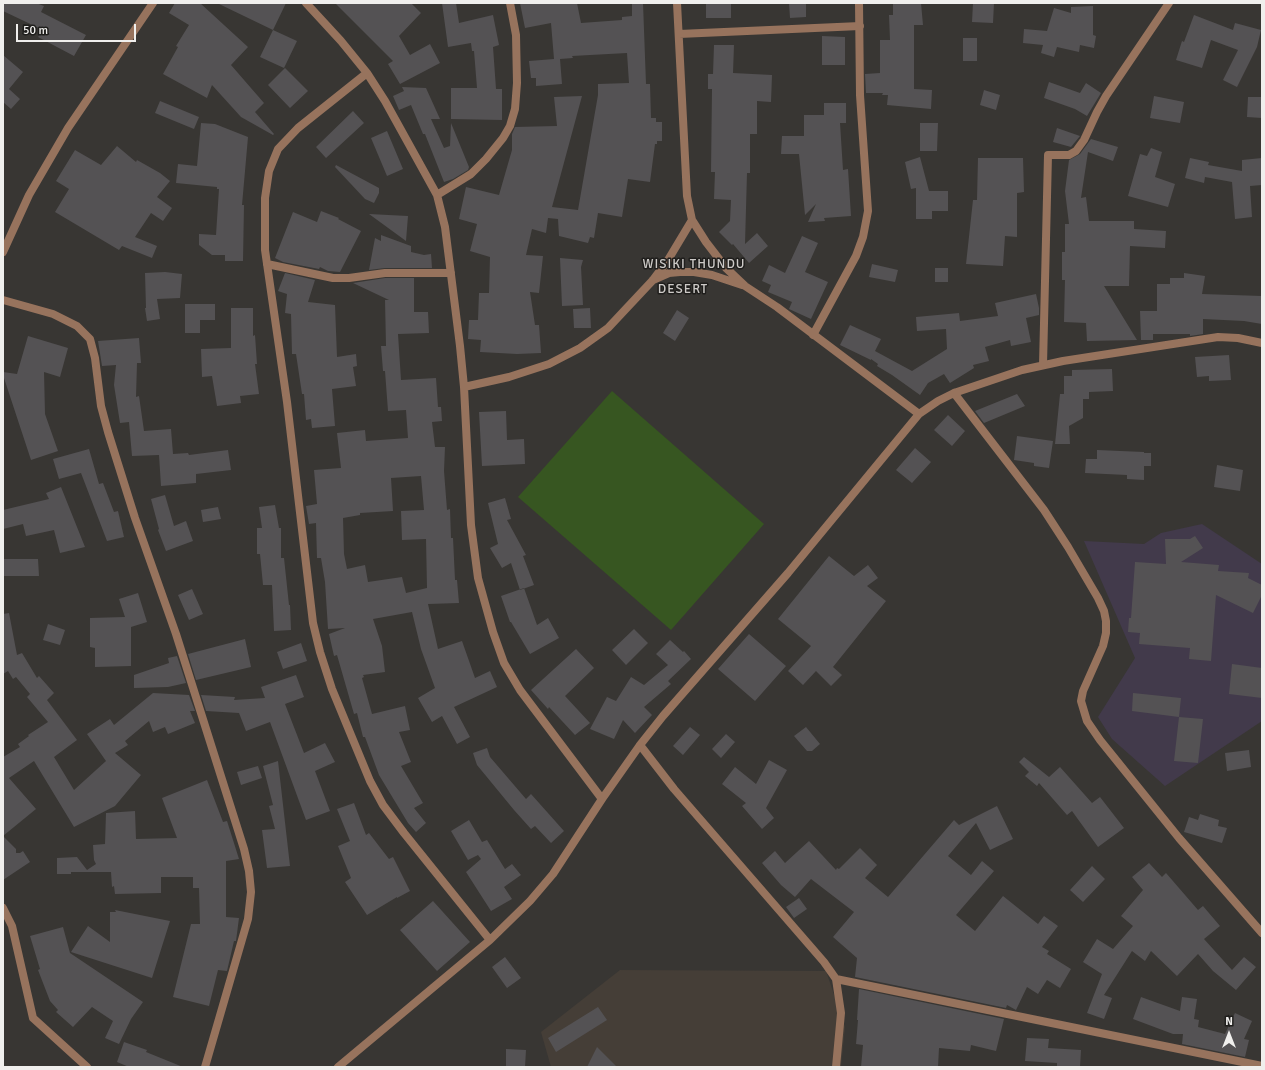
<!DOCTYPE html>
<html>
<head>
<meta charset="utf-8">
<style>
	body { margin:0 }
	#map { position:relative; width:1265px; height:1070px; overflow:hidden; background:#383633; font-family:Signika,sans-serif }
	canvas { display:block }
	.frame { position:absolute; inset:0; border:4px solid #f0efed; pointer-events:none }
	.north { position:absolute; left:1209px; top:1014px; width:40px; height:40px; -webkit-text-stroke:3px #1f1e1c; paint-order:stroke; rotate:0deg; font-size:11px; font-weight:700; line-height:16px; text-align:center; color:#f0efed }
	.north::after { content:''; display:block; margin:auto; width:14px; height:18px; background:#f0efed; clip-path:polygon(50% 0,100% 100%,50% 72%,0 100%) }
	.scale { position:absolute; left:16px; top:24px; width:120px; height:18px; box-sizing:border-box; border:2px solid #f0efed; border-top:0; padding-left:5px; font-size:12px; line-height:14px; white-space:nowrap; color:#f0efed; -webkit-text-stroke:3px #1f1e1c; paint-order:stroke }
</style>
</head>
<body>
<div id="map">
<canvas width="1265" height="1070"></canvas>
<div class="frame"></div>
<div class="north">N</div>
<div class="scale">50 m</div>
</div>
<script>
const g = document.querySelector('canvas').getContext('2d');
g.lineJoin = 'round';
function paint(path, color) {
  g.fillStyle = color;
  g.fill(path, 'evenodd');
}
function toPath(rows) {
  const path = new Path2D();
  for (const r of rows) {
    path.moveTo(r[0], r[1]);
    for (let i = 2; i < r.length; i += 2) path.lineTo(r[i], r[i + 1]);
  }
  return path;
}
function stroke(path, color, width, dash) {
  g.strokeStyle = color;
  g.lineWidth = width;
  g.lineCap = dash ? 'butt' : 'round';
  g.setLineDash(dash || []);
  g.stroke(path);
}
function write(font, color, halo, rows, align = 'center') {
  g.font = font + ' Signika,sans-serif';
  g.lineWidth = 3;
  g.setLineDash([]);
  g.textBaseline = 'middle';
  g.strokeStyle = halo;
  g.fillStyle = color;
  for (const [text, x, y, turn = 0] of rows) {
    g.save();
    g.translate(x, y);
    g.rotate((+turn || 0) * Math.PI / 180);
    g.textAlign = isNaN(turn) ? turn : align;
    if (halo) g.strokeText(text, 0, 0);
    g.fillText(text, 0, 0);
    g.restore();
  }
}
const built = toPath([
	[620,970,826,971,845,1027,841,1067,551,1067,541,1032]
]);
const education = toPath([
	[1202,524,1262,564,1262,721,1165,786,1112,739,1098,717,1135,658,1084,541,1144,544,1161,533]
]);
const green = toPath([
	[612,391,764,524,671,630,518,497]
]);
const building = toPath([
	[3,3,36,3,44,6,41,12,86,35,74,56,38,37,43,30,3,11],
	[175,3,200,3,248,47,231,65,264,103,255,112,274,134,273,135,241,117,212,85,207,98,163,74,178,47,176,46,189,25,169,13],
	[217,3,286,3,273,30],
	[335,3,411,3,421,13,399,36,410,55,430,44,440,63,400,84,388,64,393,61],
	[442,3,456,3,459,23,493,15,499,45,493,47,496,89,502,89,502,120,451,119,451,88,477,88,474,51,472,51,471,43,448,47],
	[520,3,577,3,581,23,622,20,622,17,632,16,632,3,643,3,646,84,650,84,651,118,656,118,656,122,662,122,662,141,657,141,657,144,655,144,650,182,628,179,622,217,598,213,594,238,590,237,588,243,559,236,558,219,548,218,546,233,532,229,526,255,543,256,539,293,530,292,535,325,539,325,541,353,517,354,480,352,481,340,468,339,469,320,478,320,479,293,489,293,490,257,470,251,477,224,459,219,466,187,499,195,512,150,512,134,515,127,557,126,554,97,582,96,552,207,578,210,598,95,598,84,629,83,627,53,572,56,573,58,560,59,562,84,536,86,536,78,531,78,529,61,554,59,551,23,525,28],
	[706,3,731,3,731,18,706,18],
	[789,3,806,3,806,17,790,18],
	[893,3,921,3,923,25,914,25,914,89,932,90,931,109,887,105,888,95,882,95,883,93,866,93,865,74,880,73,880,40,890,40,889,15,893,15],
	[973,3,994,3,993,23,972,22],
	[1093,6,1093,35,1096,36,1094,48,1080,45,1079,52,1057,47,1054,57,1041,53,1043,45,1023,43,1024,29,1047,31,1054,8,1071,13,1071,7],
	[1194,15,1233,30,1235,23,1261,30,1257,47,1237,87,1223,80,1238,50,1211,40,1202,68,1176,60,1182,41,1184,42],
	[273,30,297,41,284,68,260,57],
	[822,36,845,37,845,65,822,65],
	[963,38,977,38,977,61,963,61],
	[714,45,734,45,733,73,772,75,771,102,757,101,757,134,750,134,750,173,747,173,745,244,757,233,768,246,749,263,733,244,732,245,719,232,730,221,731,200,714,199,715,172,711,172,712,89,708,89,708,74,713,74],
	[3,55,23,72,9,89,20,99,11,109,3,102],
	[285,68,308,91,290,108,268,85],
	[1049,82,1080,93,1086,83,1101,93,1087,116,1075,109,1044,98],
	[402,87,426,88,440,119,431,119,444,148,450,146,451,123,469,167,468,170,453,179,444,182,425,134,423,134,411,105,399,110,393,96,404,91],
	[984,90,1000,95,996,110,980,105],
	[1154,96,1184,102,1180,123,1150,118],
	[1248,97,1262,97,1262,118,1247,117],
	[160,101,199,117,194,129,155,113],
	[824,103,846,103,846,123,840,123,843,170,848,169,851,216,824,218,825,221,808,222,816,204,805,215,799,154,781,154,782,136,804,136,804,115,824,115],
	[353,111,364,123,326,158,316,147],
	[201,123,215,124,248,137,242,205,244,205,243,261,225,261,225,255,212,255,199,245,199,234,216,235,219,189,217,189,217,187,176,183,178,164,197,166],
	[920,123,938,123,937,151,920,151],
	[1057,128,1080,136,1071,147,1053,142],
	[387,131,403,169,387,176,371,138],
	[1091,139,1118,147,1113,161,1088,152,1081,198,1086,197,1089,221,1134,221,1134,229,1166,231,1165,248,1130,246,1129,286,1104,286,1137,340,1087,341,1086,323,1064,322,1065,280,1062,280,1062,252,1065,252,1065,224,1069,224,1065,191,1069,160,1080,154],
	[117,146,136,162,137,160,160,173,170,181,157,197,172,208,163,221,151,213,135,237,157,246,152,258,122,246,119,250,55,212,69,189,56,181,75,150,101,165],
	[1151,148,1162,152,1155,177,1175,184,1168,207,1128,196,1140,154,1147,156],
	[920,157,929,191,948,191,948,211,932,211,932,219,916,219,916,188,911,189,905,162],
	[978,158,1023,158,1024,192,1017,193,1017,237,1005,236,1003,266,966,264,973,200,977,200],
	[1190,158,1209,162,1208,165,1242,171,1242,160,1262,158,1262,185,1250,186,1252,217,1235,219,1232,182,1205,177,1204,183,1185,178],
	[336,165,379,188,379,193,374,203,365,199,335,167],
	[321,211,339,218,338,219,361,231,340,272,328,271,320,267,319,269,283,262,275,258,293,212,317,222],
	[369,214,408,216,406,241],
	[381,235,411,246,411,252,424,255,431,254,432,268,385,268,369,270,375,238,381,241],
	[802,236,818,243,805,272,828,282,811,319,789,309,792,302,768,292,771,285,762,281,769,265,785,273],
	[560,258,583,260,581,267,583,305,562,306],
	[872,264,898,270,895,282,869,277],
	[935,268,948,268,948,282,935,282],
	[165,272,182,274,180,298,157,299,160,319,147,321,145,308,146,308,145,273],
	[285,273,315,280,308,302,335,305,337,357,356,354,357,366,353,367,356,386,332,389,335,426,312,428,311,419,306,420,304,394,302,394,296,354,292,354,291,314,285,313,287,294,278,291],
	[1184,273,1205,276,1202,294,1262,296,1262,324,1244,321,1203,319,1203,334,1190,336,1190,334,1153,334,1153,340,1141,340,1140,311,1157,311,1157,284,1170,284,1170,278,1184,278],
	[385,278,414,278,414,312,428,312,429,333,398,334,401,380,436,378,438,407,441,407,442,421,432,422,435,447,445,447,444,471,447,510,450,509,451,538,453,538,455,580,457,580,459,603,428,604,438,649,462,641,475,678,490,671,497,687,454,707,470,737,457,744,442,716,432,722,418,698,435,688,421,649,412,612,373,619,382,646,385,672,363,675,364,677,362,678,372,714,405,706,410,730,399,732,411,762,401,766,423,803,414,808,426,823,416,832,408,823,379,775,365,737,363,737,357,713,354,714,337,655,334,656,329,634,345,628,328,629,325,582,321,558,317,558,316,523,309,524,306,506,317,504,314,470,341,468,337,433,365,430,366,441,408,438,406,410,388,411,385,371,383,371,381,346,386,346,385,300,389,300,353,283],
	[421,476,424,510,401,511,402,540,426,539,427,588,406,593,402,577,368,582,365,565,347,569,344,554,343,518,360,515,360,513,393,511,391,478],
	[1036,294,1039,308,1039,315,1026,318,1031,342,1011,346,1010,340,985,347,989,361,973,365,974,368,950,383,944,374,928,383,920,395,892,375,877,366,878,364,871,359,871,360,840,345,850,325,881,339,875,351,912,371,947,349,946,329,917,331,916,317,959,313,960,321,998,316,995,303],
	[185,304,215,304,215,320,200,320,200,333,185,333],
	[231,308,253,308,253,336,255,335,257,364,255,364,259,394,240,396,241,403,217,406,212,376,202,377,201,349,231,348],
	[590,308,591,328,574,328,573,309],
	[677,310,689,318,675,341,663,333],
	[28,336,68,348,60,377,44,372,45,414,58,451,31,460,3,375,3,372,17,374],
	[139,338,141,363,137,363,136,397,139,396,144,431,171,429,173,454,188,453,189,455,228,450,231,470,196,474,196,483,161,486,159,455,132,456,129,422,120,423,114,385,116,365,102,366,98,341],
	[1229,355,1231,380,1209,381,1209,376,1197,377,1195,357],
	[1112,369,1113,391,1089,392,1089,399,1083,399,1083,418,1069,426,1070,444,1055,444,1060,394,1064,394,1064,376,1072,376,1072,370],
	[1017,394,1025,406,984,423,975,411],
	[506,411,507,440,524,439,525,464,482,466,479,412],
	[948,415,965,431,952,446,934,430],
	[1017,436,1053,441,1049,468,1034,466,1034,463,1014,460],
	[915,448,931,462,912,483,896,470],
	[89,449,99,484,103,483,114,512,118,511,124,537,107,541,81,473,59,479,53,459],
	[1097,450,1144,452,1144,453,1151,453,1151,466,1144,466,1144,480,1127,479,1127,475,1085,473,1086,459,1097,459],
	[1217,465,1243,470,1240,491,1214,487],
	[61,487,85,547,60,553,54,530,26,536,23,524,3,529,3,510,49,499,46,493],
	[165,495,174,526,186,521,193,541,166,551,158,530,159,529,151,499],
	[505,498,511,519,507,520,526,555,523,556,534,585,520,590,511,563,502,568,490,548,498,544,488,503],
	[275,505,279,528,281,528,281,558,284,558,289,605,290,605,291,630,274,631,272,585,263,585,260,554,257,554,257,528,262,528,259,507],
	[218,507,221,519,203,522,201,510],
	[1195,536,1203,548,1181,562,1219,565,1218,571,1249,573,1248,578,1262,585,1262,595,1253,613,1216,595,1211,661,1189,659,1190,648,1139,644,1140,633,1128,632,1129,618,1131,618,1135,562,1166,564,1165,539,1190,539],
	[829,556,854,576,868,565,878,578,867,586,886,601,833,667,842,675,831,686,816,671,803,685,788,671,811,646,778,619],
	[3,559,38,559,39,576,3,576],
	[524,588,537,625,548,618,559,638,530,654,511,622,510,622,501,596],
	[192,589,203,614,189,620,178,595],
	[138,593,147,622,131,627,131,666,95,667,95,648,90,647,90,618,125,617,119,599],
	[9,613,17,655,22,653,37,678,39,676,54,693,47,700,77,740,54,757,74,790,106,761,87,734,110,719,114,725,153,693,189,695,195,711,190,711,195,723,168,734,165,727,153,732,149,721,125,741,128,745,115,753,141,775,115,806,74,827,34,761,9,778,36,809,3,836,16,849,16,853,20,853,23,851,30,862,3,880,3,757,20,747,18,744,29,736,28,735,48,722,27,697,30,694,16,677,13,679,8,671,3,674,3,614],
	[48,624,65,630,60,645,43,640],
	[634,629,648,643,626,665,612,650],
	[749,634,786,666,755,701,718,669],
	[245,639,251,667,196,680,188,654],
	[670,640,683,652,684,651,691,659,668,681,671,684,644,707,652,715,635,733,623,720,614,739,590,729,607,697,616,701,631,677,644,685,668,665,656,654],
	[301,643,307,661,283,669,277,652],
	[576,649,594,668,565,696,590,723,575,735,549,707,548,709,531,690],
	[177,656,186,683,168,687,134,688,134,675,169,663,168,658],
	[1232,664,1262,668,1262,698,1229,694],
	[296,675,304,697,285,704,304,753,325,743,335,762,315,771,330,811,306,820,270,722,246,731,239,713,206,711,201,695,235,697,234,700,265,698,261,687],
	[1133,693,1181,698,1179,717,1132,711],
	[1179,717,1203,719,1198,763,1174,761],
	[690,727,700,735,683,755,673,746],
	[806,727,820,744,812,751,807,751,794,736],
	[726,734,735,742,721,758,712,749],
	[487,748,490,757,526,799,531,794,564,831,551,843,535,826,531,829,514,810,477,765,473,753],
	[1249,750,1251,767,1227,771,1225,753],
	[1024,757,1049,777,1060,767,1092,803,1100,797,1124,828,1098,847,1072,811,1067,815,1039,783,1037,786,1025,776,1029,772,1019,762],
	[769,760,787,770,766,808,774,818,762,829,742,806,746,803,722,784,735,767,756,784],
	[278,761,290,866,267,868,262,830,275,829,269,806,273,805,263,766],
	[258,766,262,778,241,785,237,772],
	[207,780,223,822,227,821,239,859,226,861,226,917,239,918,236,941,234,941,227,971,218,970,209,1006,173,997,191,924,200,924,199,888,193,888,193,877,161,877,161,893,115,894,114,886,112,887,111,872,71,872,71,874,57,874,57,858,77,857,87,870,96,864,94,860,93,845,105,844,106,813,135,811,136,839,177,838,162,798],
	[354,803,366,835,369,833,389,859,393,857,410,891,397,898,397,897,367,915,345,882,351,878,338,846,350,841,337,809],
	[997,806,1013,839,990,850,976,823,948,856,971,875,982,861,994,871,956,915,975,931,1003,896,1038,924,1044,916,1058,926,1042,947,1049,951,1047,954,1071,969,1060,988,1047,980,1038,994,1027,987,1016,1010,1007,1005,1006,1008,855,977,857,958,833,937,854,912,811,879,795,897,781,885,762,863,775,851,785,863,809,841,836,870,837,868,839,869,860,848,877,865,865,878,888,897,954,820,959,825],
	[1200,814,1219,820,1218,826,1227,828,1222,843,1184,832,1189,817,1198,820],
	[469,820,482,842,487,840,505,869,512,864,521,875,504,887,512,899,491,911,466,872,481,859,478,855,468,860,451,831],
	[1149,863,1162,877,1166,873,1198,910,1203,906,1220,926,1204,939,1232,970,1244,957,1256,967,1236,990,1213,971,1198,954,1177,976,1151,951,1145,961,1132,951,1104,995,1112,998,1104,1019,1087,1013,1102,974,1083,962,1097,939,1113,949,1133,926,1121,916,1143,890,1132,877],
	[1092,866,1105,879,1083,902,1070,890],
	[799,898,807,909,794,918,786,907],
	[433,901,470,942,437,971,400,930],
	[115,910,170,921,152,978,71,952,88,926,110,942,110,912,116,912],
	[63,927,70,953,143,1002,131,1019,119,1044,105,1038,113,1021,92,1007,73,1027,56,1012,58,1010,50,1001,38,970,40,969,30,936],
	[505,957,521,978,507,988,492,967],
	[859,989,1004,1019,996,1051,971,1045,970,1051,939,1048,938,1067,861,1067,863,1045,856,1044,858,1020,857,1020],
	[1141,997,1180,1011,1182,997,1197,999,1194,1019,1199,1020,1198,1027,1225,1034,1235,1013,1252,1021,1244,1039,1249,1040,1245,1057,1182,1044,1183,1034,1173,1034,1133,1019],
	[598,1007,607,1020,556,1052,548,1038],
	[1027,1038,1049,1039,1048,1048,1081,1050,1080,1067,1057,1067,1057,1063,1025,1061],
	[124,1042,147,1050,146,1052,183,1067,129,1067,117,1062],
	[597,1047,617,1067,587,1067],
	[506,1049,526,1050,525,1067,506,1067]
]);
const minor = toPath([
	[306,3,341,41,367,73,385,101,437,195,445,227,460,346,464,387,471,525,478,578,493,632,504,663,520,690,602,799],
	[677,3,687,196,692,220,706,242,726,268,745,286,777,307,919,414],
	[679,34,860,26],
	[367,73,298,128,278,149,269,171,265,198,265,250,287,402,313,623,320,652,332,689,370,781,383,805,404,833,490,940],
	[437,195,471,174,486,159,503,138,510,126,515,109,517,83,516,35,510,3],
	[267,264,333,278,349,278,385,273,451,273],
	[653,280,669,273,680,272,694,272,712,275,742,285],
	[3,300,53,314,77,326,90,339,95,358,101,406,108,432,135,518,176,634,244,849,249,871,251,892,248,919,205,1067],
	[813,335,856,256,863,237,868,211,860,95,859,3],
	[1043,365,1048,155,1069,155,1076,151,1084,140,1097,112,1106,96,1169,3],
	[464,387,509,377,549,364,580,348,608,328,653,280,668,260,692,220],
	[954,393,1044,510,1068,547,1098,598,1104,611,1106,621,1106,633,1103,646,1083,691,1081,701,1087,721,1100,740,1179,838,1262,933],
	[640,745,674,789,824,962,836,979,841,1013,836,1067],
	[3,908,12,926,33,1018,87,1067],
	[836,979,1262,1066],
	[338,1067,490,940,530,901,553,874,602,799,640,745,663,716,788,573,919,414,938,401,954,393,1022,370,1063,361,1218,337,1238,338,1262,343]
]);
const tertiary = toPath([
	[3,252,29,195,68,128,153,3]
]);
const quarterNames = [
	["WISIKI THUNDU",694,265],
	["DESERT",683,290]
];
paint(built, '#453e37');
paint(education, '#423a4b');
paint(green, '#375621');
paint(building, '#545254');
stroke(minor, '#97735d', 8);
stroke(tertiary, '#97735d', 8);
g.letterSpacing = '1px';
write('13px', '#cdcac7', '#1f1e1c', quarterNames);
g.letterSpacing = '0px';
</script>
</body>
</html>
